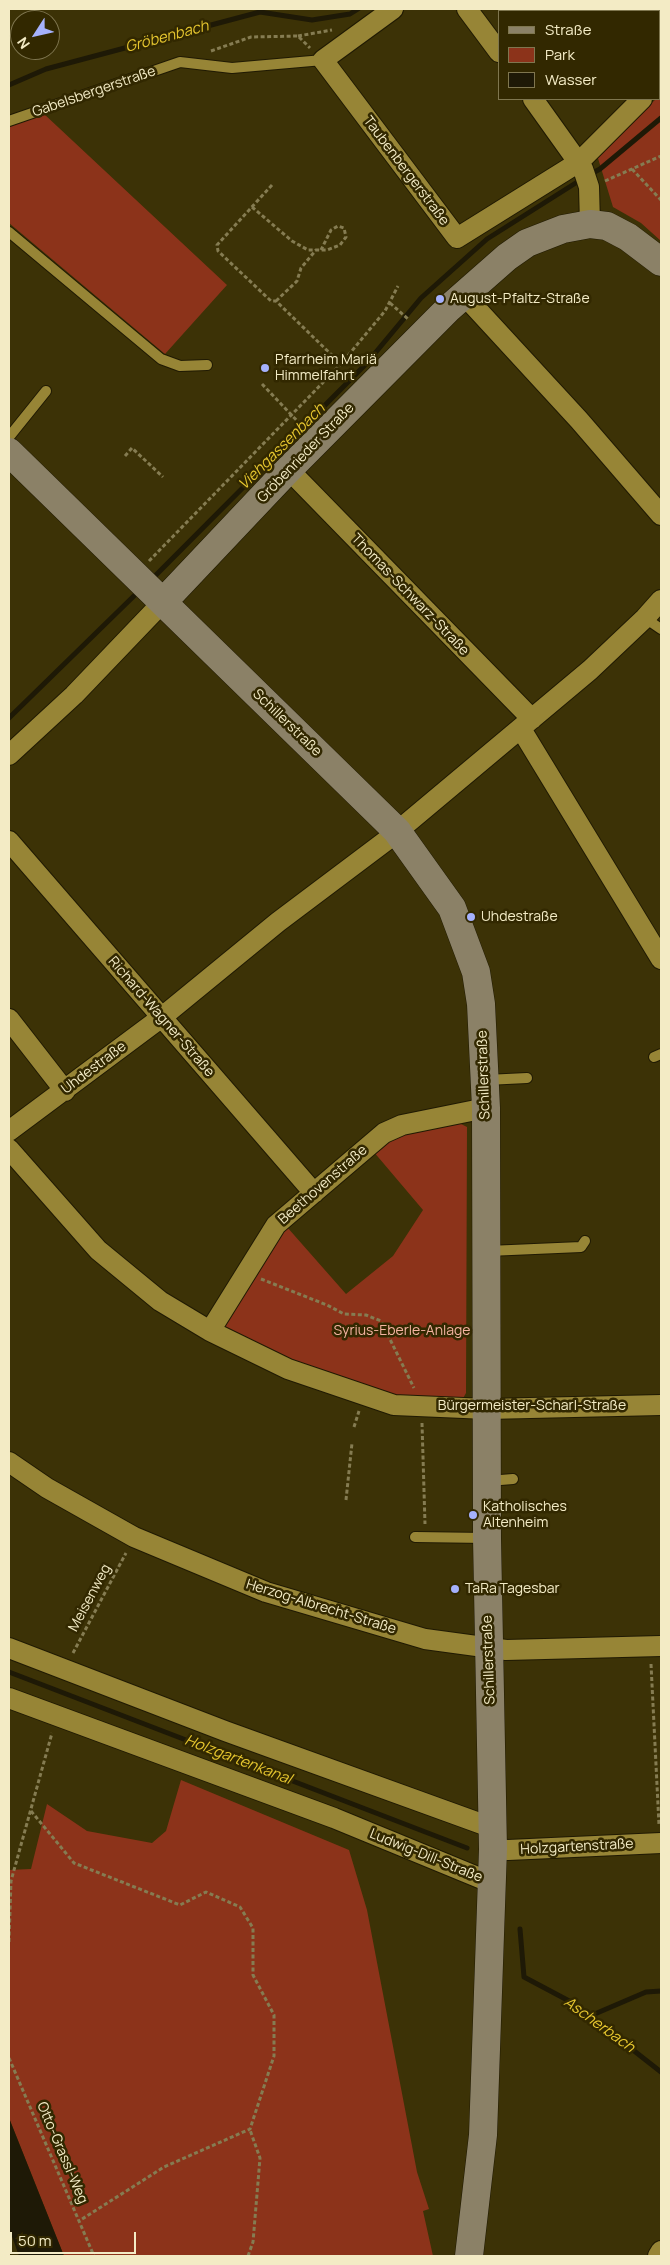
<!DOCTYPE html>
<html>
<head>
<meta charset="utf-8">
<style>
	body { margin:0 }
	#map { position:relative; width:670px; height:2265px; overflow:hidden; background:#3c3206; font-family:Manrope,sans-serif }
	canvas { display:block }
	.frame { position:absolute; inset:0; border:10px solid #f3ebc5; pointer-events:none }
	.legend { position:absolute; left:498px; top:10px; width:162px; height:90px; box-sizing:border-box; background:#322800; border:1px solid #7f764f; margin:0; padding:6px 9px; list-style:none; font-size:15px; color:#f3ebc5 }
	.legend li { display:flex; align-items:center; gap:10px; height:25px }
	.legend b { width:25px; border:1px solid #7f764f }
	.north { position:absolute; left:10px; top:10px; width:50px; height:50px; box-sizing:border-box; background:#322800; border:1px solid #7f764f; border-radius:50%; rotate:235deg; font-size:14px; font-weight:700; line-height:20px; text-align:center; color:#f3ebc5 }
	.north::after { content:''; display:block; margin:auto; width:18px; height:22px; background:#a5b1fc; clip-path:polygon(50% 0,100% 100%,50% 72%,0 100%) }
	.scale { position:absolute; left:10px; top:2232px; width:126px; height:22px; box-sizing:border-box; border:2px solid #f3ebc5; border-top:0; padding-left:6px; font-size:15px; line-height:18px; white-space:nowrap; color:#f3ebc5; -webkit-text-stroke:4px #322800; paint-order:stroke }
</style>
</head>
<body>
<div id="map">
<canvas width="670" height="2265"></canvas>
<div class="frame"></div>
<ul class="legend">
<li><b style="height:6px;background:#8b8167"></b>Straße</li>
<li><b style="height:14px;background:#8c331a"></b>Park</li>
<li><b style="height:14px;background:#1e1906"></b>Wasser</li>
</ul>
<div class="north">N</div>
<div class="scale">50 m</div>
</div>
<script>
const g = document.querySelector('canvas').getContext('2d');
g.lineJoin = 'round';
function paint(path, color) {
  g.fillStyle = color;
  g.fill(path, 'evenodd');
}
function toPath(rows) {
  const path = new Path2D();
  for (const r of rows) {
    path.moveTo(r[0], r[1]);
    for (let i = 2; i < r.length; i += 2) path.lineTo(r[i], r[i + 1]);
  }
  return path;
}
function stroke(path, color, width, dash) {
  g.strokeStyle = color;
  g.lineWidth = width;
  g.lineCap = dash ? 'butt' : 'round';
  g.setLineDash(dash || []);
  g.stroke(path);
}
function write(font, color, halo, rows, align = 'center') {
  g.font = font + ' Manrope,sans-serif';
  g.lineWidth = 5;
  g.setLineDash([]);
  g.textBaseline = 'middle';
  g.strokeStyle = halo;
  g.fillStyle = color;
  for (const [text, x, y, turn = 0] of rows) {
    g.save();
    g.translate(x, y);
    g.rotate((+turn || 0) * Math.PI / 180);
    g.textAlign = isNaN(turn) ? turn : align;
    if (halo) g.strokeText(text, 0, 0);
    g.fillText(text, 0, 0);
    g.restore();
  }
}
const green = toPath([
	[661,94,661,241,641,223,613,207,597,155,656,99,659,99],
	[43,113,227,285,165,354,9,223,9,124],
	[459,1123,467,1127,466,1393,461,1402,397,1397,292,1362,225,1332,223,1322,287,1227,346,1294,393,1256,423,1210,373,1151,397,1136],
	[181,1780,349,1850,367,1910,417,2172,429,2209,423,2211,433,2256,64,2256,9,2118,9,1870,31,1869,47,1804,87,1831,152,1843,166,1831]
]);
const water = toPath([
	[9,2118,64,2256,19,2256,9,2228]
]);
const stream = toPath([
	[9,85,46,69,260,12,312,20,350,14,358,9],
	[589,175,600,169,661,118],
	[151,580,366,364,421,298,487,239,582,179],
	[9,718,139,591],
	[9,1672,467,1848],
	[520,1929,524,1977,573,2003,661,2072],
	[590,2016,646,1992,661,1991]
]);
const path = toPath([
	[298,36,332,30],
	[211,51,251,37,298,36,310,48],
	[632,169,661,200],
	[605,181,661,156],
	[272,185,217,245,218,251,271,301,276,301,341,364],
	[252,207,292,241,308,250,327,250,340,245,346,237,344,228,338,226,331,230,321,250],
	[276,301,297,281,301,268,316,250],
	[390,303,408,319],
	[262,384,303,427],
	[125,456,132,448,163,477],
	[149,561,341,364,385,311,398,286],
	[261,1279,327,1305,344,1314,366,1315,381,1321,414,1388],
	[422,1423,425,1524],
	[354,1427,359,1411],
	[346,1500,352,1443],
	[73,1653,126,1553],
	[651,1664,659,1825],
	[31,1811,74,1863,180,1905,206,1892,240,1907,253,1928,253,1975,274,2015,274,2056,250,2129,164,2167,79,2221],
	[9,1942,11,1881,52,1733],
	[9,2058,94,2256],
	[248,2256,253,2242,260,2158,250,2130]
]);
const lane = toPath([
	[9,121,180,62,232,68,323,60],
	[9,232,161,359,180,366,207,365],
	[9,437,46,391],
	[645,618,661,629],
	[654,1057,661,1054],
	[486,1080,527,1078],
	[488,1251,581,1247,585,1241],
	[488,1481,513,1479],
	[415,1537,486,1538]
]);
const street = toPath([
	[393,9,323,60,457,238,579,162,642,99],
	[467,9,499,52],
	[659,82,661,79],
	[533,99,583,169,589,187,590,224],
	[463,294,579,420,661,515],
	[289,470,532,719],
	[521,729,661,959],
	[9,755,74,695,163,602],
	[9,841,314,1193],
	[9,1019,65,1091],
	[9,1131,162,1017,278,922,387,840,590,670,645,618,661,600],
	[9,1149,98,1250,160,1301,210,1331,288,1369,394,1405,487,1409,661,1405],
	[210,1331,276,1225,384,1133,402,1125,486,1108],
	[9,1462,47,1488,134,1537,266,1592,425,1639,506,1650,661,1646],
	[9,1648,225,1731,493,1828],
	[9,1698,334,1818,492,1883],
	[493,1849,508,1850,661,1843],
	[658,2256,661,2251]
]);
const secondary = toPath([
	[9,452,397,831,452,908,476,972,481,1004,486,1108,487,1538,493,1849,483,2135,469,2256],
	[163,602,285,473,449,308,507,257,527,243,563,229,590,224,607,226,628,237,661,262]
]);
const markers = [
	[440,299,5,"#a5b1fc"],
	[265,368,5,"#a5b1fc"],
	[471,917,5,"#a5b1fc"],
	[473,1515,5,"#a5b1fc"],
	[455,1589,5,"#a5b1fc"]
];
const streetNames = [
	["Gabelsbergerstraße",94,92,-19],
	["Taubenbergerstraße",406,171,53],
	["Gröbenrieder Straße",306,453,-46],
	["Thomas-Schwarz-Straße",410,595,46],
	["Schillerstraße",287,723,44],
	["Richard-Wagner-Straße",161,1017,49],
	["Uhdestraße",94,1068,-37],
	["Schillerstraße",484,1075,-92],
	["Beethovenstraße",323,1185,-41],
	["Bürgermeister-Scharl-Straße",532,1406],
	["Meisenweg",90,1598,-62],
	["Herzog-Albrecht-Straße",321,1607,17],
	["Schillerstraße",489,1660,-92],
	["Holzgartenstraße",577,1847,-3],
	["Ludwig-Dill-Straße",426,1856,22],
	["Otto-Grassl-Weg",62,2153,67]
];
const poiNames = [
	["August-Pfaltz-Straße",450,299],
	["Pfarrheim Mariä",275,360],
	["Himmelfahrt",275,376],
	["Uhdestraße",481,917],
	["Katholisches",483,1507],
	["Altenheim",483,1523],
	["TaRa Tagesbar",465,1589]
];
const parkNames = [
	["Syrius-Eberle-Anlage",402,1331]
];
const waterNames = [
	["Gröbenbach",167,37,-15],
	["Viehgassenbach",282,447,-45],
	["Holzgartenkanal",238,1760,21],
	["Ascherbach",599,2025,36]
];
paint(green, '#8c331a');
paint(water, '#1e1906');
stroke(stream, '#1e1906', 5);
stroke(lane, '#201a03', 12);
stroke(street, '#201a03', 22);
stroke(secondary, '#201a03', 29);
stroke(path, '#857c52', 3, [4, 2.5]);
stroke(lane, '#978536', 10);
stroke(street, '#978536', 20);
stroke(secondary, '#8b8167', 28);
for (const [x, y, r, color] of markers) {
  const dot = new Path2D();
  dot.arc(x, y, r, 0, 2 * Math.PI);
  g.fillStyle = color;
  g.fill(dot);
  stroke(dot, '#322800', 2);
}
write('14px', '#f3ebc5', '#322800', streetNames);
write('14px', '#f3ebc5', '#322800', poiNames, 'left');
write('14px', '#f4b3a1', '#322800', parkNames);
write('italic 15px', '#e7c72f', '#322800', waterNames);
</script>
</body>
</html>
